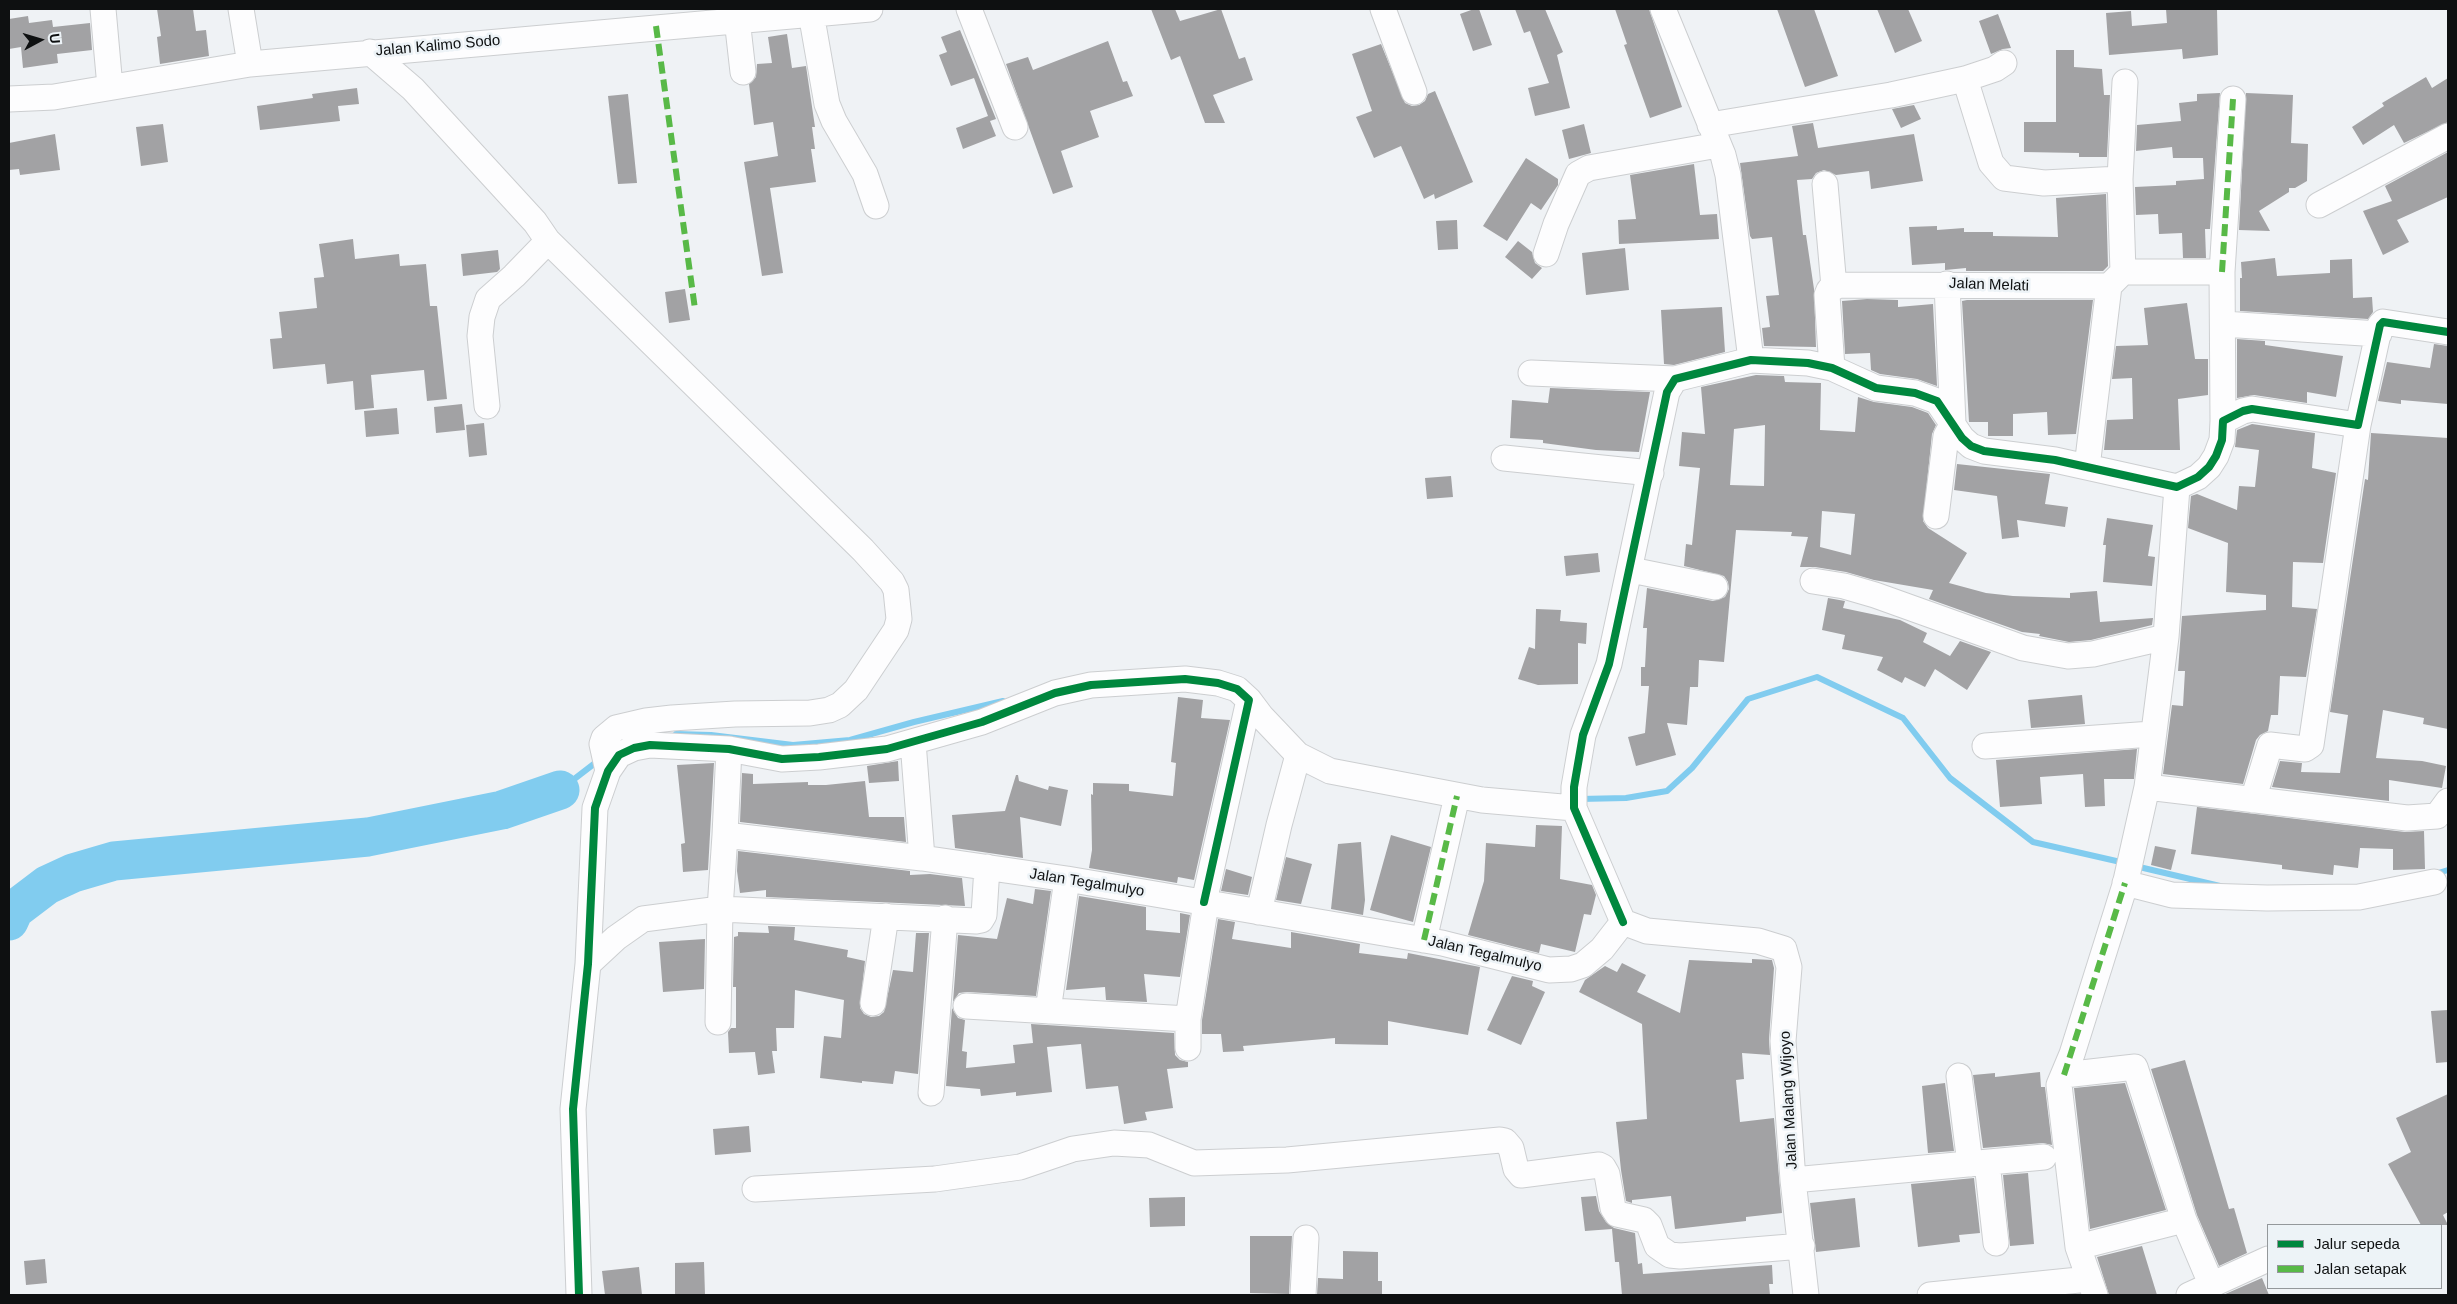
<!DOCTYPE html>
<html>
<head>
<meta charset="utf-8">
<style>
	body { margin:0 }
	#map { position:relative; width:2457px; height:1304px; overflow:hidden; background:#eff2f5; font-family:Arial,sans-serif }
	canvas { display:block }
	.frame { position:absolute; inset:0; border:10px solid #0e1011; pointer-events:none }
	.legend { position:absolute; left:2267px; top:1224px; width:175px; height:65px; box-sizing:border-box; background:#edf3f7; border:1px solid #94989b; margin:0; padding:6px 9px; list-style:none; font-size:15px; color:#0e1011 }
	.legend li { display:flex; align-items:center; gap:10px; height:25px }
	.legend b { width:25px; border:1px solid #94989b }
	.north { position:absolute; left:15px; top:15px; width:50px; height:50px; -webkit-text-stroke:4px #edf3f7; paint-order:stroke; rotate:84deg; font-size:14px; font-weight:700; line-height:20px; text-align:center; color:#0e1011 }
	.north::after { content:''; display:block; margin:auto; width:18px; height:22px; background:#0e1011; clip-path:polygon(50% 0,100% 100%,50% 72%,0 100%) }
</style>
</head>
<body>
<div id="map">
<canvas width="2457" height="1304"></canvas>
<div class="frame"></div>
<ul class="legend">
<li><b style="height:6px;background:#00873e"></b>Jalur sepeda</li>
<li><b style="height:6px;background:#58b947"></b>Jalan setapak</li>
</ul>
<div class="north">U</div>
</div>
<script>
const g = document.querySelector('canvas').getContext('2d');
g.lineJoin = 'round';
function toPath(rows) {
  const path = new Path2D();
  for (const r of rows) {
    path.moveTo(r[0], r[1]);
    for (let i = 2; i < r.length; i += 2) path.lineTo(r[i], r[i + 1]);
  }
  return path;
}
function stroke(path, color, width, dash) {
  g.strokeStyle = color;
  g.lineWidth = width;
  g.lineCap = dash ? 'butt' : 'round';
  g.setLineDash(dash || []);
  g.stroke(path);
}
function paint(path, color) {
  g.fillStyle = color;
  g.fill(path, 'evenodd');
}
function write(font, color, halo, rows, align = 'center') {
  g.font = font + ' Arial,sans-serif';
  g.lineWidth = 5;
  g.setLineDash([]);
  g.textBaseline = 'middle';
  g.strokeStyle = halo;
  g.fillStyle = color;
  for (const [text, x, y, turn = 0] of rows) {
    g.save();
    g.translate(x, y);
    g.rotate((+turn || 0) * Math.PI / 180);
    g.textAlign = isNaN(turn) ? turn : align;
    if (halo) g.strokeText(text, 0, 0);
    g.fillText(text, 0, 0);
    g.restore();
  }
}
const stream = toPath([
	[676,734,711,735,793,745,850,740,914,722,1003,701],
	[560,790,599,760],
	[1580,799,1626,798,1667,791,1692,768,1748,699,1817,677,1903,718,1950,778,2033,842,2125,863],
	[2135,866,2220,886],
	[2435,874,2448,870]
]);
const river = toPath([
	[9,921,14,910,47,885,73,873,114,861,368,837,502,810,560,790]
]);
const building = toPath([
	[157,9,193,9,196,31,206,30,209,56,160,64,157,37,161,36],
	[1151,9,1175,9,1180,21,1221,9,1239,59,1245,57,1253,80,1213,95,1225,123,1205,123,1180,56,1171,60],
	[1474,9,1479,9,1492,45,1473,51,1460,14],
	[1515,9,1545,9,1563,52,1557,55,1570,108,1535,116,1528,88,1549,83,1530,31,1524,33],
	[1615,9,1649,9,1682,107,1650,118,1624,45,1627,44],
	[1777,9,1814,9,1838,76,1805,87],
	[1877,9,1908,9,1922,41,1895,53],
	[2166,9,2217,9,2218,55,2183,59,2182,49,2109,55,2106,13,2131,11,2132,26,2167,23],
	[1998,14,2011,48,2003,49,1991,54,1979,21],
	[28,16,29,23,52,20,53,27,90,23,92,50,57,54,58,63,23,68,21,47,9,49,9,19],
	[960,30,996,119,990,121,996,136,963,149,956,128,988,116,974,78,951,86,939,55,947,52,941,37],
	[787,34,792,68,806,66,815,127,812,127,815,149,811,149,816,182,770,188,783,273,762,276,744,162,778,156,773,122,754,125,749,84,756,77,757,64,772,63,768,37],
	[1108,41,1123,82,1127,81,1133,96,1090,111,1099,137,1061,151,1073,187,1053,194,1006,64,1028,57,1033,70],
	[1381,44,1405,103,1412,106,1419,105,1425,101,1428,94,1435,91,1473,182,1435,199,1434,194,1424,199,1401,146,1374,158,1356,117,1372,111,1352,54],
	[2056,50,2074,50,2074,67,2102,69,2104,95,2110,95,2107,157,2079,157,2079,153,2024,152,2024,122,2056,122],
	[2426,77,2432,88,2448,78,2448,122,2404,143,2394,125,2363,145,2352,127,2384,106,2382,103],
	[357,88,359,104,338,106,340,121,260,130,257,106,313,98,312,94],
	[2220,93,2210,229,2205,229,2206,258,2183,258,2182,233,2159,234,2158,214,2136,215,2135,187,2176,185,2176,181,2204,179,2203,158,2173,158,2172,147,2136,151,2137,125,2181,121,2179,103,2197,101,2197,94],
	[2246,93,2293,95,2291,143,2308,144,2307,181,2295,188,2289,188,2289,192,2259,211,2270,231,2239,230],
	[628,94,637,183,618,184,608,96],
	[1914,105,1921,119,1901,128,1892,109],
	[1813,123,1818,148,1914,134,1923,181,1871,189,1869,171,1836,175,1824,170,1816,173,1812,179,1797,180,1803,235,1806,235,1814,289,1816,347,1764,346,1762,328,1770,327,1766,296,1779,295,1772,237,1752,239,1750,236,1740,163,1798,156,1792,126],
	[163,124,168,162,141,166,136,127],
	[1584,124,1591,153,1569,159,1562,130],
	[55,134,60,170,20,175,19,169,9,170,9,143],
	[2448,152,2448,197,2397,220,2409,242,2383,255,2363,211,2392,201,2385,186],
	[1526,158,1558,179,1558,185,1541,210,1531,203,1507,241,1483,226],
	[1694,164,1700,215,1717,214,1719,239,1619,244,1618,220,1636,219,1630,175],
	[2106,194,2108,266,2103,271,1966,271,1966,268,1945,270,1945,263,1912,265,1909,227,1937,226,1937,230,1964,228,1964,232,1993,232,1993,236,2058,237,2056,198],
	[1457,220,1458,249,1438,250,1436,221],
	[353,239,355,259,399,254,400,266,426,264,430,306,437,306,447,399,427,401,424,370,371,375,374,408,355,410,353,381,327,384,325,364,273,369,270,339,282,338,279,312,317,308,314,278,324,277,319,244],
	[1518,241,1532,252,1535,263,1542,268,1532,279,1505,257],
	[1625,248,1629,290,1586,295,1582,253],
	[498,250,500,269,497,272,463,276,461,254],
	[2275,258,2277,276,2330,273,2330,260,2352,259,2353,298,2372,297,2373,312,2368,319,2240,311,2240,278,2242,278,2241,262],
	[685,289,690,320,669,323,665,292],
	[1867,299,1898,300,1898,307,1933,304,1937,386,1917,379,1880,374,1871,370,1870,353,1845,354,1842,301],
	[1967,300,2093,300,2076,434,2048,435,2047,412,2013,414,2013,436,1988,436,1988,422,1969,422,1962,301],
	[2187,303,2195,359,2208,359,2208,395,2178,399,2180,450,2104,450,2107,420,2133,419,2132,378,2112,379,2116,346,2148,345,2144,308],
	[1722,307,1725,352,1674,365,1664,364,1661,310],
	[2237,339,2265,341,2265,345,2343,356,2336,397,2307,392,2307,403,2254,395,2237,398],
	[2434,344,2448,346,2448,404,2401,400,2401,404,2378,401,2387,362,2430,368],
	[1756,375,1784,376,1785,382,1821,383,1820,430,1855,432,1858,397,1874,402,1912,407,1928,413,1936,425,1932,434,1923,521,1928,528,1967,553,1949,583,1986,593,2013,596,2070,598,2070,593,2097,591,2100,622,2153,618,2152,625,2091,640,2069,642,2039,636,2040,634,2022,632,1929,599,1933,590,1874,580,1846,572,1815,567,1800,567,1808,537,1791,536,1792,532,1736,530,1724,662,1699,660,1698,687,1690,687,1687,725,1667,723,1676,755,1636,766,1628,737,1645,733,1649,686,1641,686,1641,667,1645,667,1647,628,1643,628,1647,588,1713,601,1725,597,1729,589,1728,582,1724,576,1684,566,1686,544,1692,545,1700,468,1679,466,1682,432,1705,434,1701,387],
	[1765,425,1764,486,1730,485,1734,429],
	[1822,511,1855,514,1851,555,1820,547],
	[1550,388,1650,392,1639,452,1596,450,1543,443,1543,440,1510,438,1512,400,1548,403],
	[462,404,465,430,436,433,434,407],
	[397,408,399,434,366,437,364,411],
	[484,423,487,455,469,457,466,425],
	[2252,424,2315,433,2312,468,2336,473,2323,563,2293,562,2292,607,2317,609,2306,677,2280,676,2278,715,2271,715,2268,731,2260,735,2256,740,2243,784,2163,774,2172,705,2183,706,2185,671,2178,671,2182,616,2266,610,2266,595,2226,592,2228,543,2188,528,2191,496,2197,494,2237,510,2239,486,2255,487,2259,450,2235,447,2237,430],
	[2371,433,2448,438,2448,729,2423,724,2424,718,2383,710,2376,758,2422,761,2446,766,2442,788,2389,780,2389,801,2272,787,2280,761,2302,763,2301,772,2340,773,2348,715,2330,712,2365,479,2368,480],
	[1957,464,2050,474,2045,504,2068,507,2065,527,2017,520,2019,537,2002,539,1997,496,1954,490],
	[1451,476,1453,497,1427,499,1425,478],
	[2107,518,2153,525,2148,556,2155,557,2152,586,2103,582,2106,545,2103,545],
	[1598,553,1600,572,1566,576,1564,556],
	[1828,598,1845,601,1843,608,1900,620,1927,633,1923,642,1950,656,1960,641,1991,652,1967,690,1935,669,1925,687,1905,677,1902,683,1877,670,1883,657,1842,649,1845,635,1822,630],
	[1536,609,1561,610,1560,621,1587,623,1586,644,1578,643,1578,684,1538,685,1518,679,1529,647,1535,649],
	[2082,695,2085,724,2031,728,2028,700],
	[1178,697,1203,700,1201,718,1230,720,1194,880,1178,877,1177,883,1089,868,1092,850,1091,794,1093,795,1093,783,1129,784,1129,791,1173,796,1176,763,1171,762],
	[2137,749,2134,779,2104,779,2105,806,2085,807,2083,774,2040,777,2042,804,2000,807,1996,760],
	[898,761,899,781,869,783,867,766],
	[714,763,708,870,683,872,681,844,685,843,677,765],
	[742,773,753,774,753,784,808,782,808,785,826,785,865,781,869,817,904,817,906,842,740,822],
	[1016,775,1018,775,1019,781,1048,790,1049,786,1068,790,1061,826,1020,817,1023,858,955,848,952,815,1005,811],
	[2197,807,2405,832,2424,831,2425,869,2393,870,2393,849,2360,848,2358,868,2334,865,2333,875,2282,869,2282,865,2191,854],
	[1536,825,1562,826,1560,879,1592,885,1596,895,1591,915,1584,914,1575,952,1541,944,1539,953,1468,935,1484,881,1486,843,1535,847],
	[1391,835,1431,847,1413,922,1370,910],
	[1361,842,1365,900,1363,915,1331,909,1338,844],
	[2155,846,2176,850,2171,870,2151,865],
	[738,851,910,871,910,875,930,874,962,878,965,906,766,897,766,890,740,893,737,871],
	[1286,857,1312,864,1301,904,1276,900],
	[1226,869,1252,877,1248,895,1221,891],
	[1035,889,1051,891,1036,996,967,992,959,993,953,1002,958,935,997,939,1007,898,1033,904],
	[1079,896,1146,907,1146,930,1180,933,1180,913,1190,915,1180,977,1144,974,1147,1002,1106,1000,1105,987,1066,990],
	[1218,919,1235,922,1232,939,1291,948,1291,932,1360,944,1359,953,1407,959,1408,953,1480,967,1468,1035,1388,1021,1388,1045,1335,1044,1335,1038,1243,1046,1244,1051,1223,1052,1221,1034,1202,1034,1202,1020],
	[768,926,795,927,794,940,848,950,847,957,865,961,860,1008,864,1014,871,1017,879,1016,884,1012,893,970,913,972,916,933,929,933,918,1074,895,1071,893,1084,862,1081,862,1083,820,1078,824,1036,841,1038,844,1000,795,990,794,1028,776,1028,777,1051,772,1051,775,1073,758,1075,755,1052,729,1053,728,1032,731,1028,736,1028,736,987,733,987,734,937,738,936,738,932,769,933],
	[705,939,704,989,663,992,659,942],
	[1752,959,1772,960,1774,968,1769,1040,1770,1055,1742,1053,1744,1079,1736,1080,1740,1122,1774,1118,1782,1213,1746,1217,1746,1221,1675,1229,1671,1196,1632,1200,1632,1203,1626,1201,1621,1170,1616,1122,1647,1119,1642,1024,1579,992,1585,980,1605,966,1617,972,1622,963,1646,975,1637,992,1680,1013,1689,960,1752,963],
	[1512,976,1533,981,1532,986,1545,992,1521,1045,1487,1030],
	[952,1008,958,1018,965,1020,962,1051,967,1052,966,1068,1015,1063,1013,1045,1033,1043,1031,1024,1174,1033,1175,1055,1180,1060,1188,1062,1188,1067,1167,1069,1173,1108,1145,1112,1147,1120,1124,1124,1118,1086,1086,1089,1081,1044,1047,1047,1052,1092,1016,1096,1016,1092,981,1096,980,1089,946,1086],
	[2448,1010,2448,1062,2436,1063,2431,1011],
	[2185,1060,2229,1209,2234,1208,2247,1253,2219,1266,2197,1215,2151,1069],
	[2040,1072,2041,1087,2045,1087,2052,1145,2043,1143,1983,1148,1973,1075,1995,1073,1995,1077],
	[1945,1083,1954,1151,1928,1153,1922,1086],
	[2125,1083,2166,1210,2090,1229,2074,1088],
	[2448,1094,2448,1212,2443,1215,2448,1225,2421,1225,2388,1164,2411,1152,2396,1118],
	[749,1126,751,1152,715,1155,713,1129],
	[2028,1173,2034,1244,2010,1246,2003,1175],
	[1974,1178,1980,1233,1959,1235,1960,1242,1918,1247,1911,1184],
	[1596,1196,1599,1211,1606,1222,1614,1228,1635,1233,1638,1264,1642,1263,1643,1274,1772,1265,1773,1284,1769,1284,1770,1295,1622,1295,1619,1262,1615,1262,1612,1229,1585,1231,1581,1197],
	[1185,1197,1185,1226,1150,1227,1149,1198],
	[1855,1198,1860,1247,1816,1252,1810,1203],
	[1250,1236,1292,1236,1289,1294,1250,1293],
	[2142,1246,2157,1295,2109,1295,2097,1257],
	[1343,1251,1378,1252,1378,1281,1382,1281,1382,1295,1317,1295,1318,1278,1343,1279],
	[45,1259,47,1283,26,1285,24,1261],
	[704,1262,705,1295,675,1295,675,1263],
	[639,1267,642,1295,605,1295,602,1271],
	[2262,1278,2269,1295,2223,1295]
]);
const minor = toPath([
	[103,9,110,87],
	[241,9,250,64],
	[969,9,1015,127],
	[1383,9,1414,92],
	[1663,9,1723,155,1728,175,1751,360],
	[811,13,827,104,834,121,865,174,876,206],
	[737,19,743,72],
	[370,52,413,89,535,222,548,241,863,550,892,582,896,590,899,619,896,630,856,690,840,705,829,710,810,713,735,714,672,718,646,721,616,728,604,738,602,744,608,771],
	[1965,79,1991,163,2004,178,2044,183,2120,179],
	[9,99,54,97,250,64,870,9],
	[1710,125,1891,95,1965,79,1995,69,2004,63],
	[1825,184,1834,287],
	[2319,205,2448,136],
	[1546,254,1556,224,1578,174,1589,168,1718,145],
	[2123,272,2120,179,2125,82],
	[2223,324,2379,334],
	[1832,368,1827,295,1829,290,1839,285,2109,286,2123,272,2222,272],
	[1531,373,1675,379],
	[487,406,480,336,482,317,488,299,514,276,548,241],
	[2223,421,2222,272,2233,99],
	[1504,458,1651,473],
	[2087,467,2109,286],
	[2177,487,2166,637,2147,787,2407,818,2437,816,2448,801],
	[1936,516,1946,436,1953,423,1947,284],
	[1631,570,1715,587],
	[1813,581,1844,586,1875,595,2023,648,2068,656,2093,654,2166,637],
	[1249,700,1261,716,1298,755,1330,771,1482,800,1574,808],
	[913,742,922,858],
	[1985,746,2152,734],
	[2253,800,2270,745,2305,749,2311,745,2358,425],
	[725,835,729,749],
	[2125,883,2172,895,2267,898,2359,897,2434,882],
	[1259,912,1279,825,1298,755],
	[1623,922,1574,808,1574,787,1583,735,1609,664,1667,392,1675,379,1751,360,1808,363,1832,368,1876,388,1915,393,1937,401,1962,438,1971,446,1984,451,2055,460,2177,487,2198,477,2209,467,2216,456,2222,440,2223,421,2243,411,2252,409,2358,425,2380,325,2383,322,2448,332],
	[1623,922,1647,931,1758,941,1784,949,1789,967,1783,1041,1793,1180,1806,1295],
	[1424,940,1457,796],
	[588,964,616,938,643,919,720,909,976,921,981,920,984,915,987,867],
	[873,1003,886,916],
	[966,1006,1188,1019,1206,903],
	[1048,1011,1067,879],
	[718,1022,720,909,725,835,922,858,1067,879,1442,943,1549,970,1571,969,1583,965,1602,949,1623,922],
	[1188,1048,1188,1019],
	[2064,1075,2135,1067,2184,1220,2212,1286],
	[1959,1076,1970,1164],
	[931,1093,945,918],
	[1987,1163,1996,1243],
	[1793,1180,2044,1157],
	[755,1189,935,1179,1020,1167,1073,1149,1114,1143,1149,1145,1194,1163,1287,1160,1500,1140,1505,1141,1511,1148,1516,1169,1521,1175,1599,1165,1603,1167,1607,1174,1613,1208,1617,1214,1644,1220,1649,1225,1657,1246,1670,1255,1680,1256,1802,1246],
	[2078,1247,2184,1220],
	[579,1295,573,1109,588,964,595,808,608,771,619,755,634,748,650,745,729,749,782,759,819,757,887,749,982,722,1055,693,1091,685,1185,679,1218,683,1237,689,1249,700,1204,902],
	[1303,1295,1306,1238],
	[1930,1295,2089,1279],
	[2095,1295,2078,1247,2059,1085,2072,1054,2125,885,2147,787],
	[2189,1295,2268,1259]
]);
const quiet = toPath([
	[656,26,695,309],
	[2222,272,2233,99],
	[1424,940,1457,796],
	[2064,1075,2125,883]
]);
const cycleway = toPath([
	[1623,922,1574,808,1574,787,1583,735,1609,664,1667,392,1675,379,1751,360,1808,363,1832,368,1876,388,1915,393,1937,401,1962,438,1971,446,1984,451,2055,460,2177,487,2198,477,2209,467,2216,456,2222,440,2223,421,2243,411,2252,409,2358,425,2380,325,2383,322,2448,332],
	[579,1295,573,1109,588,964,595,808,608,771,619,755,634,748,650,745,729,749,782,759,819,757,887,749,982,722,1055,693,1091,685,1185,679,1218,683,1237,689,1249,700,1204,902]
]);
const streetNames = [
	["Jalan Kalimo Sodo",438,46,-5],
	["Jalan Melati",1989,285,2],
	["Jalan Tegalmulyo",1087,883,9],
	["Jalan Tegalmulyo",1485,954,13],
	["Jalan Malang Wijoyo",1789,1100,-93]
];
stroke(stream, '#81ccef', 6);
stroke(river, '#81ccef', 39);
paint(building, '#a2a2a4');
stroke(minor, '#ccced0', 27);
stroke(minor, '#fdfdfe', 25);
stroke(quiet, '#58b947', 6, [12, 6]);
stroke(cycleway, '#00873e', 8);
write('15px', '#0e1011', '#edf3f7', streetNames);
</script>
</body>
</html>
